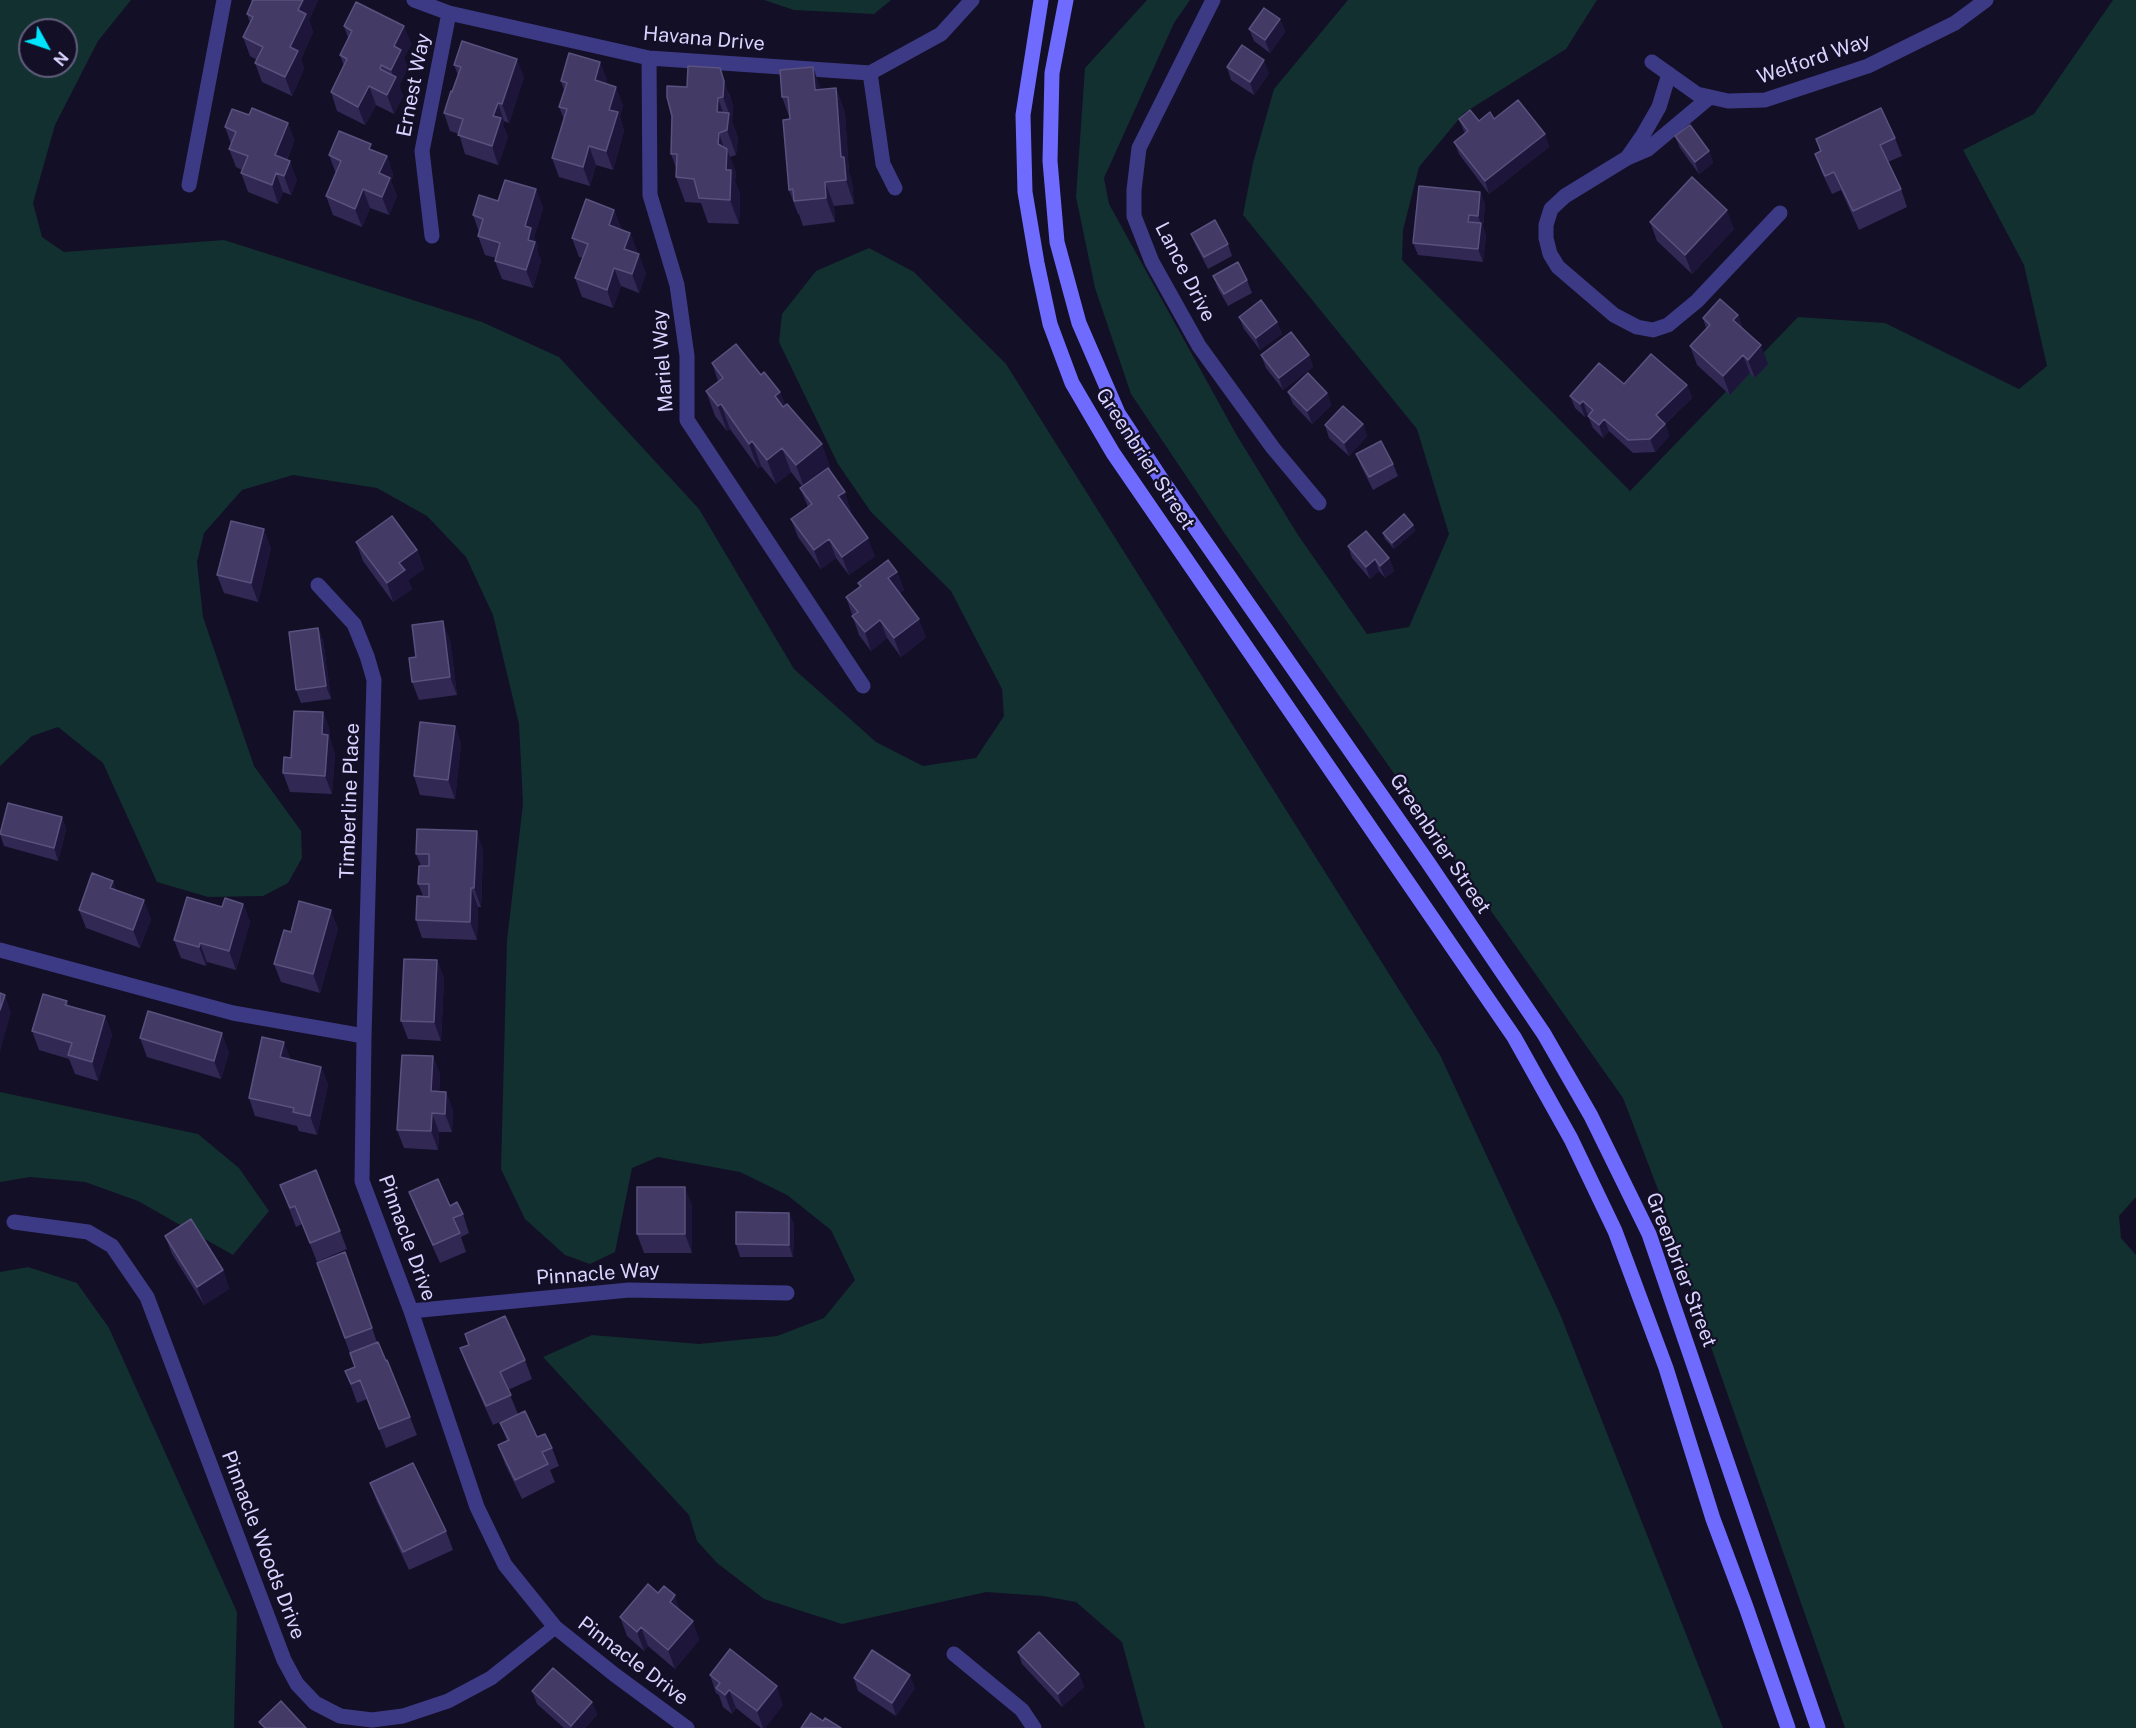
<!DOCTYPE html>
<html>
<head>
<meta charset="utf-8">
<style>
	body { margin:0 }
	#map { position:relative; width:2136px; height:1728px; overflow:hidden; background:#130f26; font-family:"Public Sans",sans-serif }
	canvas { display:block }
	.north { position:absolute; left:18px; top:18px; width:60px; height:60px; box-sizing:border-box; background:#130f26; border:2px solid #625e7d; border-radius:50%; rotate:130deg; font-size:16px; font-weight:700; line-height:24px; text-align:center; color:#d9d4ff }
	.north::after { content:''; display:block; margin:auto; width:21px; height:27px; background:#00e5ff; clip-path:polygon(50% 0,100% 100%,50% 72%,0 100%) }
</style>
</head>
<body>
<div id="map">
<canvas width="2136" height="1728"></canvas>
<div class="north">N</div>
</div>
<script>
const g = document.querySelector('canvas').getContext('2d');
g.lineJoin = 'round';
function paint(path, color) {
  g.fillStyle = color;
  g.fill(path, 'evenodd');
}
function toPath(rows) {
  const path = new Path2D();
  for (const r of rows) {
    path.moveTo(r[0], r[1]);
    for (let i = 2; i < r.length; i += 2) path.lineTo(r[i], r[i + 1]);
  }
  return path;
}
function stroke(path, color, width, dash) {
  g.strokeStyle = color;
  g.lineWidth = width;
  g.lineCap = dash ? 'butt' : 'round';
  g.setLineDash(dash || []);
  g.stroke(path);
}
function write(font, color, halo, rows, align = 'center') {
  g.font = font + ' "Public Sans",sans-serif';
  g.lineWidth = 4.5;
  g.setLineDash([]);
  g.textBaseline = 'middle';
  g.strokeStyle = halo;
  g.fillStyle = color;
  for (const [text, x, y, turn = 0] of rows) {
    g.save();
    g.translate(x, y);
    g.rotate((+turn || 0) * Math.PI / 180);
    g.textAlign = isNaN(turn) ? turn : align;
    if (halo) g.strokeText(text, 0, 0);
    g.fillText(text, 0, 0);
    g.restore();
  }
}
const green = toPath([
	[0,0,131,0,98,41,55,125,33,203,42,237,64,252,224,240,482,322,559,357,699,509,794,669,876,742,923,766,976,758,1004,716,1002,689,951,591,871,512,838,464,779,342,782,314,816,271,869,248,914,272,1006,364,1440,1055,1560,1314,1723,1728,1145,1728,1122,1642,1076,1602,1043,1596,986,1592,842,1624,764,1599,717,1563,697,1541,689,1515,543,1357,592,1335,699,1344,777,1336,824,1318,855,1280,831,1230,787,1195,740,1172,658,1157,632,1168,615,1252,590,1264,565,1255,525,1219,501,1169,507,940,523,804,519,724,493,615,466,557,427,516,377,488,293,475,242,490,204,533,197,562,203,617,254,766,301,831,302,858,288,883,263,896,208,897,157,882,103,763,58,727,32,736,0,766],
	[30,30,66,30,66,66,30,66],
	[764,0,891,0,874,14,794,10],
	[1147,0,1190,0,1174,23,1104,178,1109,204,1236,434,1298,535,1367,634,1409,627,1449,534,1417,429,1243,215,1253,163,1274,89,1348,0,1597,0,1566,49,1464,113,1419,167,1403,230,1402,260,1630,491,1798,317,1885,323,2019,389,2047,366,2024,265,1963,150,2034,114,2113,0,2136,0,2136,1197,2119,1216,2121,1238,2136,1255,2136,1728,1845,1728,1699,1313,1662,1200,1623,1098,1225,534,1131,394,1095,288,1076,197,1085,68],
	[0,1092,198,1134,239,1168,269,1211,233,1255,138,1201,85,1182,30,1177,0,1182],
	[28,1267,77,1283,109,1328,237,1612,234,1728,0,1728,0,1272]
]);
const minor = toPath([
	[414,0,449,13,649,58,870,73,941,34,972,0],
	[1213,0,1139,148,1134,190,1134,216,1152,262,1199,346,1273,448,1319,503],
	[649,58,650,195,677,285,687,356,687,420,863,686],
	[1652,62,1697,94,1728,101,1765,100,1868,66,1955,23,1986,0],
	[870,73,883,164,895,188],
	[1710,97,1648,149,1627,158,1565,196,1551,209,1546,225,1546,238,1550,254,1558,267,1614,315,1637,327,1653,330,1668,325,1697,301,1780,213],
	[1627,158,1643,135,1659,107,1669,74],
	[189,185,224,0],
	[432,236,422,151,449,13],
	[318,585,354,624,367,656,374,680,364,1036],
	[0,950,233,1013,364,1036,362,1181,411,1311,477,1507,505,1565,555,1627,615,1675,687,1728],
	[14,1222,88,1232,112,1246,147,1297,284,1660,297,1684,315,1703,340,1716,372,1720,403,1716,448,1701,491,1678,555,1627],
	[411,1311,629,1290,787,1293],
	[954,1654,1022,1710,1034,1728]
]);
const secondary = toPath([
	[1041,0,1023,115,1025,192,1037,263,1050,324,1072,383,1113,453,1514,1037,1571,1139,1615,1231,1666,1368,1713,1519,1746,1607,1788,1728],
	[1066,0,1052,73,1050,161,1057,242,1079,323,1118,413,1162,480,1427,861,1544,1034,1591,1116,1649,1234,1818,1728]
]);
const wall = toPath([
	[251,0,318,0,309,20,313,32,301,59,304,69,292,96,262,82,255,63,257,60,250,56,243,37,250,23,247,14,252,3],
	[1280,19,1285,32,1270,53,1254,41,1249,29],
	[344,26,404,26,411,44,404,58,408,68,399,86,403,96,394,114,376,105,365,125,337,111,331,92,344,66,340,55,348,38],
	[600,62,607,81,606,84,623,105,620,117,624,131,613,170,596,165,590,186,559,177,552,158,564,119,559,107,564,90,561,81],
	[454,65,524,77,509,123,504,121,503,125,508,137,498,165,465,154,459,134,450,131,444,113,458,75],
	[1227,67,1269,73,1254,95,1231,80],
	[687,87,729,93,733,106,732,122,738,138,736,155,730,157,736,173,735,181,740,195,739,224,708,223,701,203,685,202,676,177,676,168,671,154],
	[836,88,845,113,849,173,852,182,854,204,834,206,835,222,803,226,799,214,798,214,789,190,790,119,782,97,821,90],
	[249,115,288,123,294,141,287,160,297,180,291,195,283,192,278,204,248,192,241,173,242,170,236,167,229,149,231,144,225,127],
	[1459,119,1479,121,1494,119,1545,134,1549,147,1489,194,1459,154,1454,142,1465,134],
	[1675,136,1709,151,1713,163,1699,174,1680,148],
	[1895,138,1902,156,1888,162,1901,189,1907,207,1859,230,1841,190,1832,194,1822,173,1815,154,1820,152,1816,139],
	[374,151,387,156,393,175,391,181,397,196,389,215,370,208,362,227,333,215,326,196,336,174,329,155],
	[536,189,543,208,534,237,538,247,537,250,541,261,533,288,502,279,495,261,496,258,485,255,478,236,479,232,473,215,498,201],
	[1480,192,1485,204,1483,227,1486,235,1483,262,1418,255,1413,243],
	[614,210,621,228,621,229,630,233,637,251,636,253,646,273,639,293,621,286,613,308,582,297,575,278,583,258,579,257,572,238],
	[1650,222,1734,229,1692,274,1657,241],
	[1191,234,1228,244,1232,256,1208,269,1196,246],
	[1213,276,1247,280,1252,293,1228,306,1218,289],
	[1738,315,1743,329,1768,364,1755,378,1750,373,1730,395,1697,365,1690,346,1706,328,1703,318],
	[1239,317,1277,322,1282,334,1260,350,1244,329],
	[1261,355,1309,355,1313,367,1283,390,1266,368],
	[712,363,761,375,780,392,785,405,831,469,829,470,851,511,850,512,875,556,849,575,836,558,821,569,798,537,791,519,808,507,800,488,802,486,791,472,776,484,761,466,758,468,730,429,727,431,715,416,706,391,718,381],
	[1624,384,1687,385,1692,398,1665,424,1669,436,1655,452,1633,453,1609,431,1603,438,1593,428,1588,416,1589,415,1587,413,1585,417,1575,408,1570,396],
	[1288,392,1327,393,1331,405,1312,424,1293,404],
	[1363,424,1367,436,1349,456,1329,438,1325,425],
	[1356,454,1393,464,1398,476,1373,490,1361,466],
	[1413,525,1415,531,1394,549,1385,539,1383,533],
	[356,542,417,550,424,569,408,580,412,589,393,602,363,561],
	[1348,546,1389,558,1394,571,1385,578,1379,571,1370,579,1352,558],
	[271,548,258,602,224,593,217,575],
	[897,572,904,590,900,593,926,637,901,657,887,638,871,651,859,635,846,597,860,587,858,583],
	[318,628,323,640,331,699,301,703,296,690],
	[450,640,457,695,419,700,412,682,416,657],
	[323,712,330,731,330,739,335,754,332,794,290,792,283,773,291,758],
	[455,726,461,744,455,799,420,795,414,776],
	[62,817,66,830,58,861,4,846,0,834],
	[483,850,481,907,478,907,477,940,422,938,416,920,423,896,418,884,421,866,416,854],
	[113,881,116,890,151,919,140,948,86,928,79,910],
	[243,904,250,922,236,970,207,962,206,966,181,958,174,940,222,907],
	[338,928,320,993,281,982,274,964,291,932],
	[437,960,444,979,441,1041,408,1039,401,1021],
	[67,1001,68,1005,105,1016,112,1035,98,1081,75,1074,69,1059,39,1050,32,1031],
	[140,1038,229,1052,221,1079,147,1057],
	[433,1056,440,1075,439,1092,446,1092,453,1111,452,1132,439,1132,438,1150,404,1148,397,1130],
	[290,1060,321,1067,328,1085,317,1135,299,1131,297,1126,255,1116,249,1098],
	[280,1185,340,1231,347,1249,317,1262,302,1224,296,1227],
	[409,1192,450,1206,463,1214,469,1233,461,1237,466,1252,440,1263,416,1210],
	[692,1205,692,1253,644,1253,637,1234],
	[789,1213,794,1225,793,1257,740,1257,736,1244],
	[165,1236,223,1270,229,1289,204,1305,172,1254],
	[345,1252,377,1342,410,1417,417,1435,386,1448,367,1399,357,1403,352,1389,345,1371,355,1367,317,1263],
	[465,1334,525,1360,532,1379,508,1390,518,1414,493,1425,467,1367,460,1348,469,1345],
	[500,1423,537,1437,552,1448,559,1466,550,1470,555,1482,522,1499,505,1464,498,1445,507,1441],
	[370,1483,446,1531,453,1550,409,1570,377,1502],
	[680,1611,699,1640,675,1669,648,1646,644,1651,627,1636,620,1617],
	[1018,1652,1079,1674,1084,1687,1062,1707,1022,1664],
	[710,1675,783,1705,765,1728,761,1728,736,1708,732,1714,723,1707,719,1695,716,1693],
	[854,1678,915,1688,896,1716,858,1691],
	[532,1691,592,1702,597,1715,585,1728,564,1728,537,1704]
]);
const shadedWall = toPath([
	[303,0,318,0,309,20,313,32,301,59,304,69,292,96,285,77,298,10],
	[1280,19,1285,32,1270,53,1265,40],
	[404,26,411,44,404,58,408,68,399,86,403,96,394,114,387,95,395,80,391,70,394,46],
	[517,59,524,77,509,123,502,104],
	[1264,60,1269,73,1254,95,1250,82],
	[600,62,607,81,601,99,595,80],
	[813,67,822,92,815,90],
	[720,68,733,106,732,121,723,97],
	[369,86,376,105,365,125,358,107],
	[616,87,623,105,620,117,624,131,613,170,606,151,609,110],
	[836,88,845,113,849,173,852,182,854,204,846,180,841,157],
	[718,98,727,123,717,112],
	[498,103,504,121,503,125,508,137,498,165,492,146,493,116],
	[729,113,738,138,736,155,727,130],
	[288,123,294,141,281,174,275,155],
	[719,133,726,153,727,149,736,173,735,181,740,195,739,224,730,200,718,144],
	[1545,134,1549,147,1489,194,1485,181],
	[589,146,596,165,590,186,583,167],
	[1709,151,1713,163,1699,174,1695,162],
	[387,156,393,175,391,181,397,196,389,215,382,197,379,173],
	[290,161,297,180,291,195,284,176],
	[276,173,283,192,278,204,272,185],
	[825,182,834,206,835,222,826,198],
	[363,189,370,208,362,227,355,209],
	[536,189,543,208,534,237,538,247,537,250,541,261,533,288,526,270,528,240,525,226],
	[1480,192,1485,204,1483,227,1486,235,1483,262,1478,249,1481,224,1478,216],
	[614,210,621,228,616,244,609,225],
	[1727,210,1734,229,1692,274,1685,255],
	[630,233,637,251,631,268,624,249],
	[639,254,646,273,639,293,632,274],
	[614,268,621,286,613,308,607,290],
	[1738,315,1744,334,1733,320],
	[1277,322,1282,334,1260,350,1256,338],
	[1761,345,1768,364,1755,378,1748,360],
	[1309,355,1313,367,1283,390,1279,378],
	[1743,355,1750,373,1730,395,1723,376],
	[1687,385,1692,398,1660,428,1656,415],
	[780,392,789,416,775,396],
	[1327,393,1331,405,1312,424,1307,411],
	[1583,401,1587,413,1585,417,1580,404],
	[721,404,730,429,727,431,718,406],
	[1604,419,1609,431,1603,438,1599,425],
	[1363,424,1367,436,1349,456,1344,443],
	[1665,424,1669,436,1655,452,1650,439],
	[752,441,761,466,758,468,749,444],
	[822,444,831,469,805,490,796,465],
	[782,448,791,472,776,484,767,460],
	[845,492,851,511,845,515,838,496],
	[1413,525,1415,531,1394,549,1392,543],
	[264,529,271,548,258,602,251,583],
	[868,538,875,556,849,575,842,557],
	[829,539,836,558,821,569,814,550],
	[417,550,424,569,408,580,412,589,393,602,387,583,399,563],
	[1389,558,1394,571,1385,578,1380,566],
	[1375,559,1379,571,1370,579,1366,567],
	[897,572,904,590,895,597,888,578],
	[919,619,926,637,901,657,894,638],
	[880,620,887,638,871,651,865,632],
	[443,621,450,640,457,695,450,677],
	[318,628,323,640,331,699,326,686],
	[323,712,330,731,330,739,335,754,332,794,325,776,322,734],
	[455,726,461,744,455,799,448,780],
	[62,817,66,830,58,861,54,848],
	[477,831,483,850,481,907,474,888],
	[113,881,120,899,110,888],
	[471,888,478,907,477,940,470,922],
	[144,900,151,919,140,948,133,930],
	[243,904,250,922,236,970,229,951],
	[331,910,338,928,320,993,313,974],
	[200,943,207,962,206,966,199,947],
	[437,960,444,979,441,1041,434,1022],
	[5,995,11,1013,0,1052,0,1010],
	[105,1016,112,1035,98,1081,92,1062],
	[222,1033,229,1052,221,1079,214,1061],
	[284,1042,291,1060,280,1057],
	[433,1056,440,1075,438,1110,431,1091],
	[321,1067,328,1085,317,1135,310,1116],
	[446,1092,453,1111,452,1132,445,1114],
	[432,1113,439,1132,438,1150,431,1131],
	[685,1187,692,1205,692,1253,685,1234],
	[789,1213,794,1225,793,1257,789,1245],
	[223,1270,229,1289,204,1305,197,1287],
	[675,1595,681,1614,670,1602],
	[693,1621,699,1640,675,1669,668,1650],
	[641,1627,648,1646,644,1651,637,1632],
	[1079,1674,1084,1687,1062,1707,1058,1694],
	[910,1675,915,1688,896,1716,892,1703],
	[777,1686,783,1705,765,1728,763,1728,757,1711],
	[729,1690,736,1708,732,1714,725,1695],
	[592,1702,597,1715,585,1728,572,1728,571,1726]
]);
const building = toPath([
	[253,0,303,0,298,10,306,14,290,47,298,51,285,77,255,63,263,47,243,37,253,17,247,14,253,0],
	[356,2,404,26,394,46,401,50,391,70,381,65,380,69,396,77,387,95,369,86,358,107,331,92,347,59,340,55,352,31,344,26,356,2],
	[1264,8,1280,19,1265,40,1249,29,1264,8],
	[462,41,517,59,502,104,498,103,493,116,501,118,492,146,458,135,463,119,444,113,451,91,452,92,461,67,454,65,462,41],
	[1242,45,1264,60,1250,82,1227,67,1242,45],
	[569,53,600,62,595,80,616,87,609,110,618,112,606,151,589,146,583,167,552,158,567,109,559,107,567,83,561,81,569,53],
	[688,66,720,68,724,81,723,97,718,98,717,112,729,113,727,130,719,133,718,144,727,149,726,170,731,170,730,200,699,198,694,179,676,177,677,154,671,154,672,116,667,97,667,86,687,87,688,66],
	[813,67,815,90,836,88,841,157,844,157,846,180,825,182,826,198,794,201,793,189,789,190,783,120,790,119,788,97,782,97,780,70,813,67],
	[1518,100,1545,134,1485,181,1454,142,1468,131,1459,119,1470,110,1479,121,1490,112,1494,119,1518,100],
	[252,108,288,123,275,155,290,161,284,176,276,173,272,185,241,173,248,156,229,149,236,132,225,127,232,109,249,115,252,108],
	[1881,108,1895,138,1880,145,1901,189,1853,211,1834,172,1825,176,1815,154,1821,151,1816,139,1881,108],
	[1690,125,1709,151,1695,162,1675,136,1690,125],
	[339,131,371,144,369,149,387,156,379,173,390,178,382,197,363,189,355,209,326,196,341,161,329,155,339,131],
	[1692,177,1727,210,1685,255,1650,222,1692,177],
	[505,180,536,189,525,226,531,228,528,240,535,242,526,270,495,261,500,243,478,236,483,219,473,215,479,195,498,201,505,180],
	[1419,186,1480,192,1478,216,1469,215,1468,222,1481,223,1478,249,1413,243,1419,186],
	[586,199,614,210,609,225,630,233,624,249,639,254,632,274,614,268,607,290,575,278,588,244,572,238,586,199],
	[1215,220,1228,244,1204,257,1191,234,1215,220],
	[1238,262,1247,280,1224,294,1213,276,1238,262],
	[1720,299,1738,315,1733,320,1761,345,1748,360,1743,355,1723,376,1690,346,1710,325,1703,318,1720,299],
	[1261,300,1277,322,1256,338,1239,317,1261,300],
	[1291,332,1309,355,1279,378,1261,355,1291,332],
	[736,344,761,375,764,372,780,392,775,396,783,407,787,404,822,444,796,465,782,448,767,460,752,441,749,444,721,404,718,406,706,391,723,378,712,363,736,344],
	[1651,354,1687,385,1656,415,1665,424,1650,439,1628,440,1604,419,1599,425,1588,416,1593,410,1583,401,1580,404,1570,396,1599,363,1624,384,1651,354],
	[1308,373,1327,393,1307,411,1288,392,1308,373],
	[1343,406,1363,424,1344,443,1325,425,1343,406],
	[1381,441,1393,464,1369,477,1356,454,1381,441],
	[828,468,845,492,838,496,868,538,842,557,829,539,814,550,791,519,812,504,800,488,828,468],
	[1404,514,1413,525,1392,543,1383,533,1404,514],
	[392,516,417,550,399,563,405,570,387,583,356,542,392,516],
	[231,521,264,529,251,583,217,575,231,521],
	[1366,531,1389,558,1380,566,1375,559,1366,567,1348,546,1366,531],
	[888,560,897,572,888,578,919,619,894,638,880,620,865,632,852,616,858,612,846,597,861,586,858,583,888,560],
	[443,621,450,677,412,682,409,658,416,657,412,625,443,621],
	[318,628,326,686,296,690,289,632,318,628],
	[294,711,323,712,322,734,328,735,325,776,283,773,284,757,291,758,294,711],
	[420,722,455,726,448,780,414,776,420,722],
	[8,803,62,817,54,848,0,834,8,803],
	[417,829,477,831,474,888,471,888,470,922,416,920,417,896,429,897,429,884,418,884,419,866,429,866,429,854,416,854,417,829],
	[92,873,113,881,110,888,144,900,133,930,79,910,92,873],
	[187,897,222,907,225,898,243,904,229,951,200,943,199,947,174,940,187,897],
	[299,901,331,910,313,974,274,964,284,930,291,932,299,901],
	[404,959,437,960,434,1022,401,1021,404,959],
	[0,993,5,995,0,1010,0,993],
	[43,994,67,1001,65,1005,105,1016,92,1062,68,1055,72,1043,32,1031,43,994],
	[148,1011,222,1033,214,1061,140,1038,148,1011],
	[262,1037,284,1042,280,1057,321,1067,310,1116,293,1112,294,1108,249,1098,262,1037],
	[402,1055,433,1056,431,1091,446,1092,445,1114,432,1113,431,1131,397,1130,402,1055],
	[316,1170,340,1231,310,1243,295,1206,290,1208,280,1185,316,1170],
	[438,1179,450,1206,457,1202,463,1214,453,1218,460,1233,433,1245,409,1192,438,1179],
	[637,1187,685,1187,685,1234,637,1234,637,1187],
	[736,1212,789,1213,789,1245,736,1244,736,1212],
	[191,1219,223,1270,197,1287,165,1236,191,1219],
	[345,1252,372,1328,345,1338,317,1263,345,1252],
	[505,1316,525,1360,500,1372,511,1395,486,1406,460,1348,469,1345,465,1334,505,1316],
	[378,1342,386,1361,387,1360,410,1417,379,1429,360,1380,351,1384,345,1371,355,1367,350,1353,378,1342],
	[525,1411,537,1437,545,1434,552,1448,542,1452,548,1464,515,1480,498,1445,509,1440,500,1423,525,1411],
	[413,1463,446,1531,403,1552,370,1483,413,1463],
	[648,1584,658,1593,664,1586,675,1595,670,1602,693,1621,668,1650,641,1627,637,1632,620,1617,648,1584],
	[1039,1632,1079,1674,1058,1694,1018,1652,1039,1632],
	[730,1649,777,1686,757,1711,729,1690,725,1695,716,1688,720,1683,710,1675,730,1649],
	[872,1650,910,1675,892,1703,854,1678,872,1650],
	[553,1668,592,1702,571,1726,532,1691,553,1668],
	[281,1701,306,1728,265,1728,259,1722,281,1701],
	[811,1713,823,1721,825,1718,841,1728,801,1728,811,1713]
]);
const streetNames = [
	["Havana Drive",704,39,5],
	["Welford Way",1814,59,-19],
	["Ernest Way",414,85,-79],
	["Lance Drive",1185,272,63],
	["Mariel Way",663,361,-94],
	["Greenbrier Street",1145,459,57],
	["Timberline Place",350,801,-88],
	["Greenbrier Street",1440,844,56],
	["Pinnacle Drive",407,1238,70],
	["Greenbrier Street",1681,1270,69],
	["Pinnacle Way",598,1274,-4],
	["Pinnacle Woods Drive",263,1545,69],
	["Pinnacle Drive",633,1661,37]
];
paint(green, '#12302f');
stroke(minor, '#3d3a85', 15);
stroke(secondary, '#6f6bff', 15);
paint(wall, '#312854');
paint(shadedWall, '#1d163a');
paint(building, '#433a66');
stroke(building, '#5a527e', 1.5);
write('20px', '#d9d4ff', '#130f26', streetNames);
</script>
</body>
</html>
